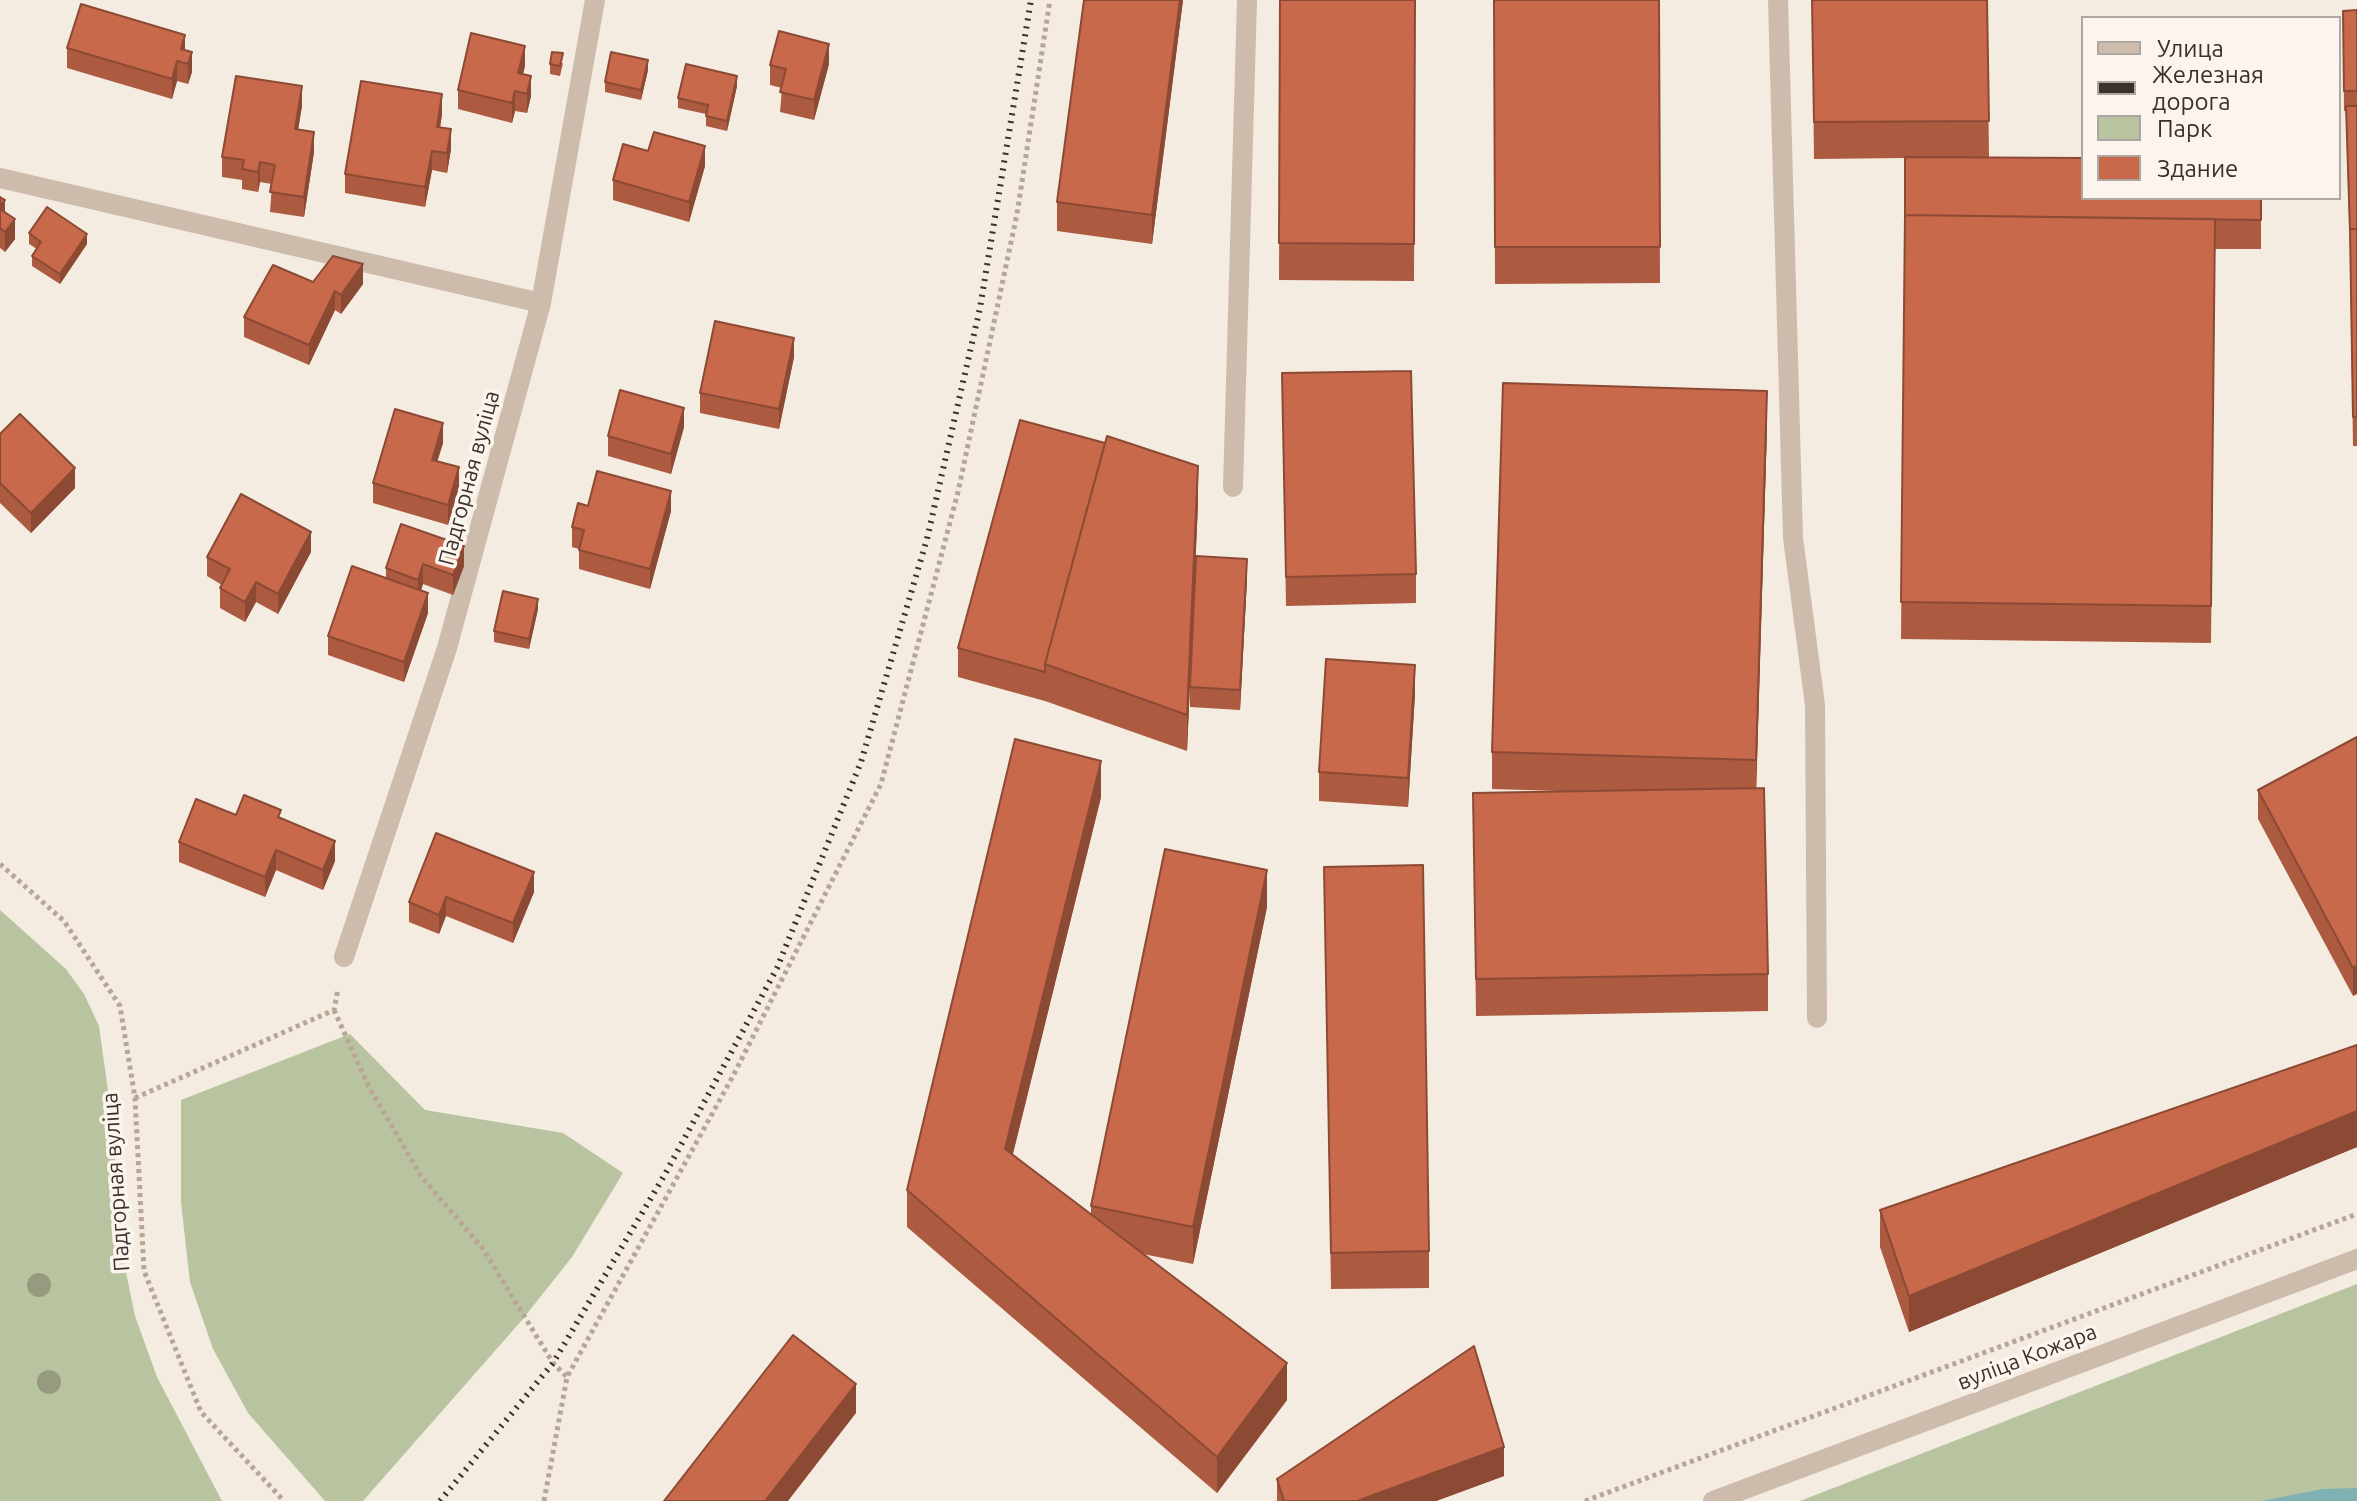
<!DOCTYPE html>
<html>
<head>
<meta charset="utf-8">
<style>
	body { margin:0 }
	#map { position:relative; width:2357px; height:1501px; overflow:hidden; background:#f4ebe1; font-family:Ubuntu,sans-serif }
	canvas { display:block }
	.legend { position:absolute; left:2081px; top:16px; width:260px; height:184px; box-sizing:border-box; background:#fbf5ee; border:2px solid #aea6a0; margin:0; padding:10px 14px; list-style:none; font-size:24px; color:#3b302b }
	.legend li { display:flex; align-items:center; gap:16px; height:40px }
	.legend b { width:40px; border:2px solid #aea6a0 }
</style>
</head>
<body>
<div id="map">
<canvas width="2357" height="1501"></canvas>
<ul class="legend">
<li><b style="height:10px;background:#cdbbac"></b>Улица</li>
<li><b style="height:10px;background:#3b302b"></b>Железная дорога</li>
<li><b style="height:22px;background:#b8c4a0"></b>Парк</li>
<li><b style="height:22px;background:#c8694b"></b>Здание</li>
</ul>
</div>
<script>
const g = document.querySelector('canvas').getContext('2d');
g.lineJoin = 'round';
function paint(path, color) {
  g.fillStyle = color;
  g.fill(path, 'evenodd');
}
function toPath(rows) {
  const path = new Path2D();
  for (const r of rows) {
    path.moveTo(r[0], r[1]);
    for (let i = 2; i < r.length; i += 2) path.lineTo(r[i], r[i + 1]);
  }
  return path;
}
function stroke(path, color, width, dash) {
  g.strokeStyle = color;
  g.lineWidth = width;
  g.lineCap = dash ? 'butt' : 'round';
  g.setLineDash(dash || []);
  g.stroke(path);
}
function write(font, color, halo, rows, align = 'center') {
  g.font = font + ' Ubuntu,sans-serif';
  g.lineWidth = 7;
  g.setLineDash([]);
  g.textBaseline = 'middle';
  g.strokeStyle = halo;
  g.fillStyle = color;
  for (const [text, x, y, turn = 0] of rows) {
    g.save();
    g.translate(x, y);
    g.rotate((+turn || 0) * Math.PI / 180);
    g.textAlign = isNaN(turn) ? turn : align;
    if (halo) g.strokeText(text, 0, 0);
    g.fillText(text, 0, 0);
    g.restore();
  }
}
const green = toPath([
	[0,910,66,969,84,994,99,1026,112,1120,122,1253,135,1316,157,1377,222,1501,0,1501],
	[350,1034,425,1110,563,1133,623,1173,572,1257,522,1320,363,1501,325,1501,248,1413,213,1349,190,1282,181,1202,181,1100],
	[2357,1284,2357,1501,1800,1501]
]);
const water = toPath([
	[2357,1488,2357,1501,2261,1501,2323,1489]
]);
const path = toPath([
	[0,864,64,921,120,1006,135,1098,144,1271,201,1412,284,1501],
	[334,1010,369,1087,421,1176,483,1249,553,1363,567,1377],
	[135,1098,334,1010,338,989],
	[544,1501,567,1377,733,1076,881,784,958,492,1017,214,1050,0],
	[1585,1501,2357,1214]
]);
const minor = toPath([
	[1778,0,1793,538,1815,705,1817,1018],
	[0,178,541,303],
	[1233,487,1247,0],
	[344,957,447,648,541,303,595,0],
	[1713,1501,2357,1259]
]);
const rail = toPath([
	[440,1501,553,1363,664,1176,777,968,861,762,927,539,980,308,1031,0]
]);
const trees = [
	[39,1285],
	[49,1382]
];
const wall = toPath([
	[1183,0,1152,244,1057,231,1057,202],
	[1280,0,1415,0,1414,281,1279,280],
	[1494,0,1659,0,1660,283,1495,284],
	[1812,0,1987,0,1989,157,2261,198,2261,249,2215,249,2211,643,1901,639,1905,158,1814,159],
	[2357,10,2357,446,2353,446,2350,251,2346,111,2344,111,2343,11],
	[67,48,185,50,192,72,188,84,177,81,172,99,67,68],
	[563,63,560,76,550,74,550,64],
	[829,64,814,120,780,112,782,88,770,85,770,65],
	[525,66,523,74,531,96,527,113,515,111,512,123,458,109,458,90],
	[648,70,641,100,605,92,605,82],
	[737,86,727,131,706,126,706,114,678,108,678,98],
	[302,106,298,129,314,152,304,217,270,212,272,184,260,182,258,192,242,189,242,180,222,177,222,157],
	[442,114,440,128,451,149,447,173,432,170,425,207,345,193,345,174],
	[705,166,689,222,613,200,613,180],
	[0,197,15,239,5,252,0,248],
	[29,233,87,244,60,284,32,266,32,256,37,249,29,244],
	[313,282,363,284,341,314,335,310,309,365,244,337,244,317],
	[794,357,779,429,700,413,700,393],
	[1282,373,1416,574,1416,603,1286,606],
	[684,427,671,474,608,456,608,436],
	[1767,427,1756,788,1768,974,1768,1011,1476,1016,1473,793,1559,791,1492,789,1492,752],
	[0,434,75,488,31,533,0,503],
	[443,443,437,461,459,487,448,525,373,503,373,483],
	[1198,503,1187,751,1045,701,958,677,958,648],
	[588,506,671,511,650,589,579,569,579,549,572,547,572,527],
	[401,524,464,566,453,595,423,584,421,590,428,613,404,682,328,655,328,636,386,578,386,568],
	[311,552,278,614,256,602,245,622,220,608,220,588,222,585,207,576,207,557],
	[1247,579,1240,710,1190,707,1190,687],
	[538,609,529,649,494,642,494,631],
	[1415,694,1408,807,1319,801,1319,772],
	[2357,737,2353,996,2258,819,2258,790],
	[1101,797,1013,1154,1091,1214,1091,1206,1267,907,1193,1264,1143,1254,1287,1400,1217,1493,907,1227,907,1190],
	[236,815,281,819,335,861,323,890,276,870,265,897,179,862,179,842],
	[436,833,534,892,513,943,446,916,439,934,409,922,409,902],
	[1324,867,1429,1251,1429,1288,1331,1289],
	[2357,1045,2357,1147,1909,1332,1880,1247,1880,1210],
	[1504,1476,1436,1501,1277,1501,1277,1479]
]);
const shadedWall = toPath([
	[1180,0,1183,0,1152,244,1152,215],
	[185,35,185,55,181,49],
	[829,44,829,64,814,120,814,100],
	[525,46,525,66,518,93,518,73],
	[192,52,192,72,188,84,188,64],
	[648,60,648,70,641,100,641,90],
	[177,61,177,81,172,99,172,79],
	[531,76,531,96,527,113,527,94],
	[737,76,737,86,727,131,727,121],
	[302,86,302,106,295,149,295,129],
	[515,91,515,111,512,123,512,103],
	[442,94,442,114,437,147,437,127],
	[451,129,451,149,447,173,447,153],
	[314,132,314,152,304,217,304,197],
	[705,146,705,166,689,222,689,202],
	[432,151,432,170,425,207,425,187],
	[260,162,260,182,258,192,258,172],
	[5,200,5,219,0,226,0,206],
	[15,219,15,239,5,252,5,232],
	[87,234,87,244,60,284,60,274],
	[363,264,363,284,341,314,341,295],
	[335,291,335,310,309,365,309,345],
	[794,338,794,357,779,429,779,409],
	[1767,391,1767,427,1756,797,1756,760],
	[684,408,684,427,671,474,671,454],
	[443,423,443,443,432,479,432,460],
	[1198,466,1198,503,1187,751,1187,715],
	[459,467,459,487,448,525,448,505],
	[75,468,75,488,31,533,31,513],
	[671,491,671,511,650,589,650,569],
	[311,532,311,552,278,614,278,594],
	[464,546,464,566,453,595,453,575],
	[1247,559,1247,579,1240,710,1240,690],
	[423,564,423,584,418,600,418,580],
	[256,582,256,602,245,622,245,602],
	[428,593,428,613,404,682,404,662],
	[538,599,538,609,529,649,529,639],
	[1415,665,1415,694,1408,807,1408,778],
	[1101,761,1101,797,1005,1185,1005,1149],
	[335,841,335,861,323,890,323,870],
	[276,850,276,870,265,897,265,877],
	[1267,870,1267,907,1193,1264,1193,1227],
	[534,872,534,892,513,943,513,923],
	[446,897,446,916,439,934,439,915],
	[2357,965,2357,994,2353,996,2353,968],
	[2357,1111,2357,1147,1909,1332,1909,1296],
	[1287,1363,1287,1400,1217,1493,1217,1457],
	[856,1384,856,1413,788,1501,765,1501],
	[1504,1447,1504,1476,1436,1501,1357,1501]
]);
const building = toPath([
	[1084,0,1180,0,1152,215,1057,202,1084,0],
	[1280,0,1415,0,1414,244,1279,243,1280,0],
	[1494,0,1659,0,1660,247,1495,247,1494,0],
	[1812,0,1987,0,1989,121,1814,122,1812,0],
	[81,4,185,35,181,49,192,52,188,64,177,61,172,79,67,48,81,4],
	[2357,10,2357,91,2344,91,2343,11,2357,10],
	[779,31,829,44,814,100,780,92,786,69,770,65,779,31],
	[471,33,525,46,518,73,531,76,527,94,515,91,512,103,458,90,471,33],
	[552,52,563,53,560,66,550,64,552,52],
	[611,52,648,60,641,90,605,82,611,52],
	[686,64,737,76,727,121,706,116,708,105,678,98,686,64],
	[236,76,302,86,295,129,314,132,304,197,270,192,275,165,260,162,258,172,242,169,244,160,222,157,236,76],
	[361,81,442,94,437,127,451,129,447,153,432,151,425,187,345,174,361,81],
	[2346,106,2357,106,2357,229,2350,229,2350,231,2346,106],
	[654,132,705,146,689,202,613,180,623,144,648,151,654,132],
	[1905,157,2083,158,2083,198,2261,198,2261,220,1905,215,1905,217,1905,157],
	[0,197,5,200,0,206,0,197],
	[47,207,87,234,60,274,32,256,41,242,29,233,47,207],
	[0,209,15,219,5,232,0,228,0,209],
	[1905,215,2215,219,2211,606,1901,602,1905,215],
	[2350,229,2357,229,2357,417,2353,417,2350,229],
	[333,256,363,264,341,295,335,291,309,345,244,317,273,265,313,282,333,256],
	[715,321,794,338,779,409,700,393,715,321],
	[1411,371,1416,574,1286,577,1282,373,1411,371],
	[1503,383,1767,391,1756,760,1492,752,1503,383],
	[620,390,684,408,671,454,608,436,620,390],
	[395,409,443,423,432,460,459,467,448,505,373,483,395,409],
	[20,414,75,468,31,513,0,483,0,434,20,414],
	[1020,420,1105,443,1045,664,1045,672,958,648,1020,420],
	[1107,436,1198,466,1187,715,1045,664,1107,436],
	[597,471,671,491,650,569,579,550,584,530,572,527,578,503,588,506,597,471],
	[241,494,311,532,278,594,256,582,245,602,220,588,230,569,207,557,241,494],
	[401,524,464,546,453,575,423,564,418,580,386,568,401,524],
	[1196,556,1247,559,1240,690,1190,687,1196,556],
	[352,566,428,593,404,662,328,636,352,566],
	[503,591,538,599,529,639,494,631,503,591],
	[1326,659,1415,665,1408,778,1319,772,1326,659],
	[2357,737,2357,965,2353,968,2258,790,2357,737],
	[1015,739,1101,761,1005,1149,1287,1363,1217,1457,907,1190,1015,739],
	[1764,788,1768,974,1476,979,1473,793,1764,788],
	[244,795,281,810,278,817,335,841,323,870,276,850,265,877,179,842,196,799,236,815,244,795],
	[436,833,534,872,513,923,446,897,439,915,409,902,436,833],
	[1165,849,1267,870,1193,1227,1091,1206,1165,849],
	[1423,865,1429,1251,1331,1253,1324,867,1423,865],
	[2357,1045,2357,1111,1909,1296,1880,1210,2357,1045],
	[793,1335,856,1384,765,1501,664,1501,793,1335],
	[1474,1346,1504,1447,1357,1501,1284,1501,1277,1479,1474,1346]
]);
const streetNames = [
	["Падгорная вуліца",469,478,-75],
	["Падгорная вуліца",116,1182,-94],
	["вуліца Кожара",2027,1357,-21]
];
paint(green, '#b8c4a0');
paint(water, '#7fb0b2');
stroke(path, '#b9a596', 5, [4, 4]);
stroke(minor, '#cdbbac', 20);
stroke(rail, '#3b302b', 6, [2, 6]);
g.fillStyle = '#969b7f';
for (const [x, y] of trees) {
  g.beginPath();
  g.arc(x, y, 12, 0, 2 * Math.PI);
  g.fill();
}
paint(wall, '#ac5a40');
paint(shadedWall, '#8c4a34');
paint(building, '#c8694b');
stroke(building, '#8c4a34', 2);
write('22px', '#3b302b', '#fbf5ee', streetNames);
</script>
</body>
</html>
